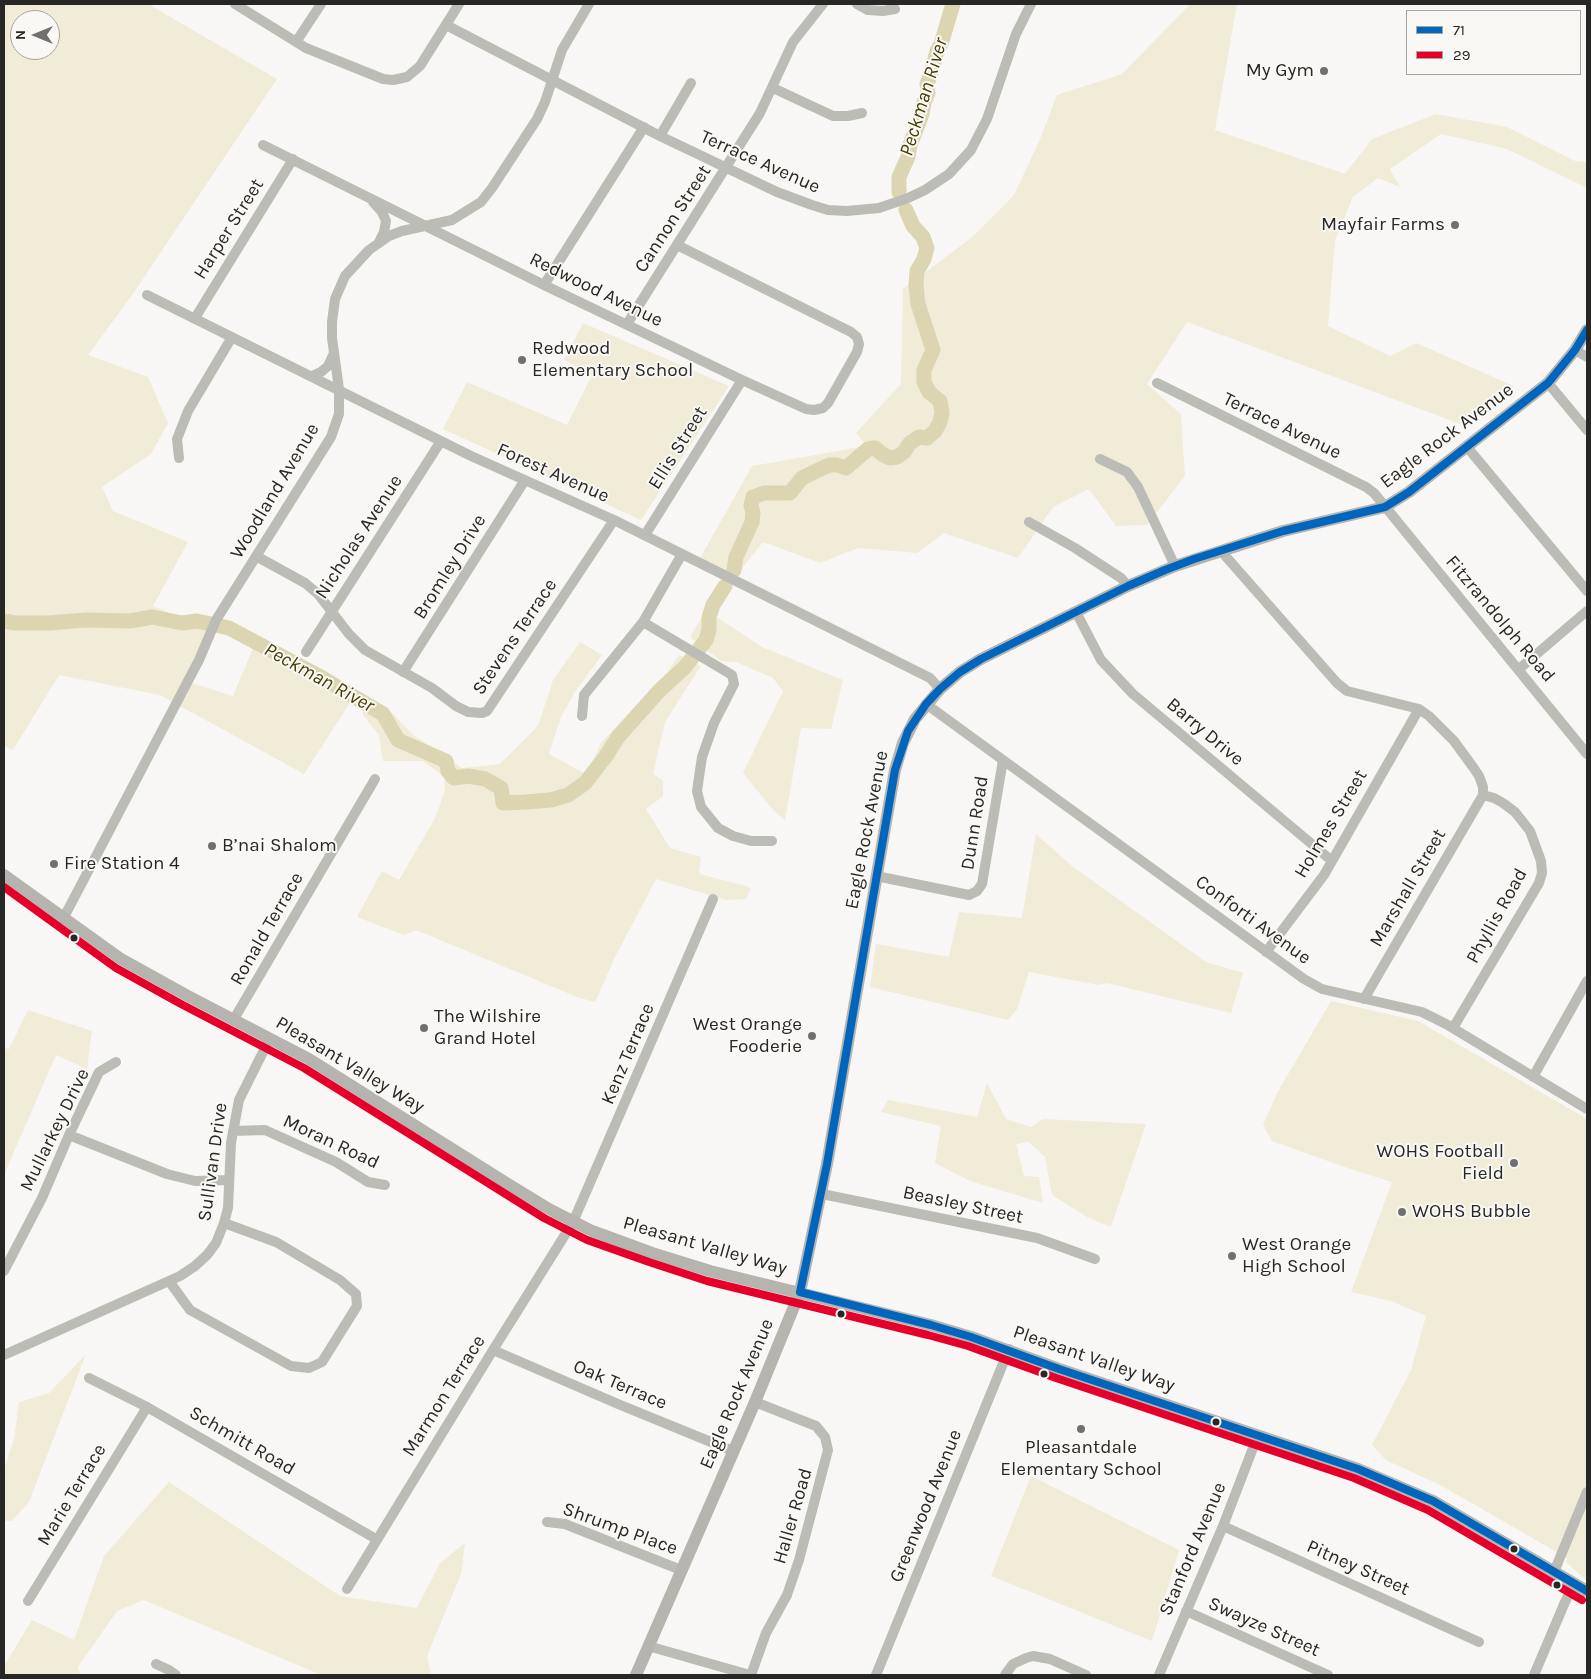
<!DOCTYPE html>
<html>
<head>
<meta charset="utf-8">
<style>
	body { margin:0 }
	#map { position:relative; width:1591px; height:1679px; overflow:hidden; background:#f8f7f5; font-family:Karla,sans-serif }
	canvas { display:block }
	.frame { position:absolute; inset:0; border:5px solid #272725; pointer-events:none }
	.legend { position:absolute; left:1406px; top:10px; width:175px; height:65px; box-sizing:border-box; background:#f9f8f4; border:1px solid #a5a4a1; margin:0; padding:6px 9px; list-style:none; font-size:15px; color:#272725 }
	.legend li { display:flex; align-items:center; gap:10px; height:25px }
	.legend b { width:25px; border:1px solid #a5a4a1 }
	.north { position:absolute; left:10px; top:10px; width:50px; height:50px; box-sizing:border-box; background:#f9f8f4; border:1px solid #a5a4a1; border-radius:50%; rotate:270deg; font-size:14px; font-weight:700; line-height:20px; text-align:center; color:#272725 }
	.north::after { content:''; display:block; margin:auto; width:18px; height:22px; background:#70706e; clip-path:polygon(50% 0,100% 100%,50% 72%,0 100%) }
</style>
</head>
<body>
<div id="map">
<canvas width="1591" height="1679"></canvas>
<div class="frame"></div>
<ul class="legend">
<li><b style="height:6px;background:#0065bd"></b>71</li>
<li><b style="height:6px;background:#e4002b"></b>29</li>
</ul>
<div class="north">N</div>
</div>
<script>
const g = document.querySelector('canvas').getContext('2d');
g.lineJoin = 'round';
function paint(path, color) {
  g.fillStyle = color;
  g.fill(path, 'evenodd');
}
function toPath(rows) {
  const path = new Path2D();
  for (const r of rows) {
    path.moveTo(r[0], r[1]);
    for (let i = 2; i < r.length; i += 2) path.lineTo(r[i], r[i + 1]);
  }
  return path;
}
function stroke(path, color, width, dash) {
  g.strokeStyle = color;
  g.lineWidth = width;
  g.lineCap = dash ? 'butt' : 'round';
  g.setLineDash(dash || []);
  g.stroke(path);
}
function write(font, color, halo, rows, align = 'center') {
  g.font = font + ' Karla,sans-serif';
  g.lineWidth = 4;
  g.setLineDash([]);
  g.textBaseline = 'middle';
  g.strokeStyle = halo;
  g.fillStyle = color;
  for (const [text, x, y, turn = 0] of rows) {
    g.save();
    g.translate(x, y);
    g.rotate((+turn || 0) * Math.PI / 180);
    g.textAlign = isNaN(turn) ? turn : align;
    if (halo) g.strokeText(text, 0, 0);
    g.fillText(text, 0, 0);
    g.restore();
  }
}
const green = toPath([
	[4,4,148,4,277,79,130,298,88,355,148,377,168,423,151,454,102,487,113,511,188,542,153,606,213,631,191,683,233,696,256,641,355,695,304,774,160,695,59,675,13,750,4,746],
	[20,20,50,20,50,50,20,50],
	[1190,4,1237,4,1215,130,1345,174,1372,139,1436,114,1507,127,1575,161,1587,162,1587,188,1507,149,1441,134,1390,169,1400,187,1378,178,1353,197,1335,240,1328,326,1390,356,1416,343,1514,386,1463,425,1187,322,1147,384,1181,414,1185,476,1147,525,1116,526,1089,489,1053,507,1018,558,944,533,917,553,858,548,820,563,763,542,734,578,699,560,752,466,867,446,856,433,901,384,903,289,971,238,1014,195,1040,139,1057,95,1122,74],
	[583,323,729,386,641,520,443,429,467,382,567,425,592,375,564,360],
	[706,610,762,647,843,680,831,729,801,728,785,820,774,811,743,773,783,691,773,678,736,662,721,661,690,637],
	[580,642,602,655,575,692,561,717,549,754,586,774,601,743,668,671,679,655,701,666,665,722,653,774,663,781,663,796,646,809,670,848,701,857,699,874,750,887,750,890,746,899,726,900,656,879,614,959,595,1002,577,997,416,930,404,935,357,917,382,871,399,880,434,820,445,791,444,777,423,761,383,761,379,735,363,715,362,694,386,707,415,736,462,768,500,764,538,726,553,680],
	[1036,834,1072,866,1206,962,1243,973,1231,1013,1107,983,1099,985,1029,972,1017,1009,1008,1020,870,987,876,944,949,957,959,912,1022,918],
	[1331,1001,1418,1021,1587,1119,1587,1581,1566,1562,1567,1558,1442,1486,1386,1460,1372,1445,1411,1370,1426,1316,1391,1301,1351,1292,1392,1182,1356,1171,1272,1141,1263,1125,1277,1093],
	[28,1010,92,1031,87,1069,56,1055,4,1175,4,1048,9,1049],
	[987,1083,1006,1119,1031,1127,1043,1119,1146,1124,1111,1227,1087,1217,1052,1195,1045,1157,1029,1142,1016,1144,1024,1176,1039,1177,1043,1203,970,1181,935,1163,941,1126,881,1112,888,1100,977,1117],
	[86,1354,29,1502,12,1521,4,1521,4,1469,14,1439,19,1402,49,1393],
	[1031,1476,1179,1550,1152,1641,991,1576],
	[169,1482,340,1596,417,1608,440,1563,465,1543,461,1574,427,1656,431,1675,321,1675,144,1600,117,1611,78,1667,80,1675,4,1675,4,1666,32,1620,74,1640,104,1556]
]);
const river = toPath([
	[899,192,899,177,908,157,910,145,922,114,924,102,928,93,927,84,932,71,937,51,941,44,953,4],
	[734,570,736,557,752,522,753,513,751,505,753,497,764,493,790,493,802,478,829,465,837,465,846,468,868,449,875,448,882,454,890,458,897,457,904,452,910,443,919,437,927,438,935,431,940,422,942,413,940,401,929,392,924,382,924,370,933,350,918,304,916,285,917,271,924,259,927,248,923,237,913,226,906,210],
	[4,621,15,623,48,623,86,620,130,621,152,617,182,623,197,621,229,628,319,676,383,714,398,740,446,761,448,771,454,778,468,776,485,779,501,788,503,803,526,802,551,800,568,795,585,783,606,756,618,737,659,691,685,667,706,640,709,630,709,617,713,605,725,586]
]);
const minor = toPath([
	[235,4,306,48,383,79,393,80,407,77,420,66,459,4],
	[857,4,868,10,883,11,895,9],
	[446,25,660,136,777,192,812,205,828,210,847,211,879,208,908,198,925,190,949,174,971,150,987,119,1016,34,1031,4],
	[296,42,321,4],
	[773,88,833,116,848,116,862,113],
	[660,136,691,83],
	[263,145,544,285,742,380,806,409,814,410,823,408,828,403,857,352,859,344,857,337,851,332,677,245],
	[373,202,382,212,386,221,384,232,379,242],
	[544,285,644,127],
	[147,295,471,456,614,520,930,678,940,689],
	[195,318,293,159],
	[627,324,760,113,793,42,823,4],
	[1575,350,1587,357],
	[312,376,321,372,328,366,334,353],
	[1157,383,1366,487,1374,493,1587,754],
	[1548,383,1587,430],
	[1467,447,1587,591],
	[179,458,177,439,188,411,232,337],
	[1100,459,1127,472,1138,487,1175,566],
	[1029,522,1075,548,1121,578,1128,586],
	[645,535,742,380],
	[1221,551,1337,683,1347,691,1419,709,1429,716,1454,741,1473,767,1479,776,1483,787,1483,795],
	[256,556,305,583,318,594,349,634,365,650,432,688,456,706,468,712,482,713,487,711,614,520],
	[1076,612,1101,660,1133,694,1332,861],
	[643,622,732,675,734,684,714,723,702,757,697,791,701,807,718,828,733,836,751,841,772,841],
	[306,652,441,441],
	[1519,669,1587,611],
	[403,672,525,480],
	[926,704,1304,979,1322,989,1422,1012,1446,1024,1587,1109],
	[582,716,584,695,643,622,682,554],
	[876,876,969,895,977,891,982,884,1003,760],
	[63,919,199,660,216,620,331,437,339,414,339,389,332,338,332,322,335,299,345,276,369,250,389,236,402,231,452,220,481,202,492,188,537,119,545,102,562,50,589,4],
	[1266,952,1324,875,1419,709],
	[1364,999,1483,795],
	[234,1019,375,779],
	[1453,1028,1539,883,1542,873,1541,861,1530,831,1515,812,1503,803,1494,798,1483,795],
	[1533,1077,1587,981],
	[233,1131,265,1130,336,1162,368,1182,385,1185],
	[69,1135,167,1174,195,1181,229,1180],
	[822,1194,1037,1238,1095,1259],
	[4,1271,42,1198,69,1135,99,1072,116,1062],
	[169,1281,190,1310,291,1366,309,1368,322,1362,357,1306,356,1294,340,1280,276,1242,224,1223],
	[493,1350,618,1404,733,1451],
	[4,1355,180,1276,195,1266,207,1255,216,1243,224,1223,228,1208,231,1143,239,1100,270,1038],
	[89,1378,147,1407,376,1539],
	[547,1522,565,1524,681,1570],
	[1223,1526,1479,1642],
	[1554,1572,1587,1492],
	[347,1589,493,1350,573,1222,713,899],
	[28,1601,147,1407],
	[1186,1611,1328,1675],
	[648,1646,750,1675],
	[156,1664,169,1670,176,1675],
	[751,1675,766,1633,787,1595,799,1560,828,1450,825,1437,816,1426,755,1402],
	[876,1675,1009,1349],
	[1005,1675,1013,1664,1026,1658,1033,1656,1050,1659,1086,1675],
	[1159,1675,1223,1526,1258,1435],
	[1534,1675,1565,1602,1574,1584]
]);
const major = toPath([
	[4,875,121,959,186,995,309,1059,508,1184,549,1209,592,1231,652,1253,710,1271,931,1325,971,1337,1059,1369,1358,1469,1433,1501,1587,1591],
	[636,1675,755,1402,800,1292,827,1164,895,770,903,743,915,719,940,689,960,672,981,659,1128,586,1175,566,1283,531,1385,507,1409,492,1548,383,1575,350,1587,330]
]);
const bus1 = toPath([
	[1587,330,1575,350,1548,383,1409,492,1385,507,1283,531,1194,559,1165,570,1128,586,981,659,960,672,940,689,926,704,908,731,895,770,827,1164,800,1292,931,1325,971,1337,1059,1369,1358,1469,1433,1501,1587,1591]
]);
const bus2 = toPath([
	[4,887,116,968,181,1004,304,1068,544,1218,587,1240,649,1262,707,1281,928,1335,968,1346,1056,1378,1354,1478,1428,1510,1582,1600]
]);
const markers = [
	[1324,71,5,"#70706e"],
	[1455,225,5,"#70706e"],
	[522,360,5,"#70706e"],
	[212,846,5,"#70706e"],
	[54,864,5,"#70706e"],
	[74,938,4.5,"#272725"],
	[424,1028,5,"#70706e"],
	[812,1036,5,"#70706e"],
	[1514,1163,5,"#70706e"],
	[1402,1212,5,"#70706e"],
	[1232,1256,5,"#70706e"],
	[841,1314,4.5,"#272725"],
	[1044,1374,4.5,"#272725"],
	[1216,1422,4.5,"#272725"],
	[1081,1429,5,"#70706e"],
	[1514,1549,4.5,"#272725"],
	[1557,1585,4.5,"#272725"]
];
const poiNames = [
	["My Gym",1314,71,"right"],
	["Mayfair Farms",1445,225,"right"],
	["Redwood",532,349],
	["Elementary School",532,371],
	["B’nai Shalom",222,846],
	["Fire Station 4",64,864],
	["The Wilshire",434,1017],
	["Grand Hotel",434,1039],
	["West Orange",802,1025,"right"],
	["Fooderie",802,1047,"right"],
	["WOHS Football",1504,1152,"right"],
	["Field",1504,1174,"right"],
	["WOHS Bubble",1412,1212],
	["West Orange",1242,1245],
	["High School",1242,1267],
	["Pleasantdale",1081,1448,"center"],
	["Elementary School",1081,1470,"center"]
];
const streetNames = [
	["Terrace Avenue",760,162,24],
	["Cannon Street",673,219,-57],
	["Harper Street",229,229,-58],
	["Redwood Avenue",596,290,26],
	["Terrace Avenue",1282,426,26],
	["Eagle Rock Avenue",1447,436,-37],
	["Ellis Street",678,448,-58],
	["Forest Avenue",553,473,24],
	["Woodland Avenue",275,491,-59],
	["Nicholas Avenue",359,537,-57],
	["Bromley Drive",450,567,-58],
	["Fitzrandolph Road",1500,619,50],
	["Stevens Terrace",515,637,-56],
	["Barry Drive",1205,732,40],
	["Dunn Road",975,823,-81],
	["Holmes Street",1331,824,-59],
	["Eagle Rock Avenue",867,830,-79],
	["Marshall Street",1408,888,-60],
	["Phyllis Road",1497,916,-61],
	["Conforti Avenue",1253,920,36],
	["Ronald Terrace",267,929,-60],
	["Kenz Terrace",628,1054,-67],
	["Pleasant Valley Way",350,1065,31],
	["Mullarkey Drive",55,1130,-64],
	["Moran Road",331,1142,25],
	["Sullivan Drive",213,1162,-82],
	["Beasley Street",963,1205,12],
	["Pleasant Valley Way",705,1246,16],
	["Pleasant Valley Way",1094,1359,19],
	["Oak Terrace",620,1385,23],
	["Eagle Rock Avenue",737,1394,-67],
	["Marmon Terrace",444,1396,-58],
	["Schmitt Road",242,1441,30],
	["Marie Terrace",72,1495,-59],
	["Greenwood Avenue",926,1506,-68],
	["Haller Road",793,1516,-74],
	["Shrump Place",620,1529,20],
	["Stanford Avenue",1193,1549,-67],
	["Pitney Street",1358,1568,24],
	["Swayze Street",1264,1627,24]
];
const waterNames = [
	["Peckman River",924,97,-73],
	["Peckman River",319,678,29]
];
paint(green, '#f0ecd7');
stroke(river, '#dbd5b2', 15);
stroke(minor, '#bcbcb6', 10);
stroke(major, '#b6b4ae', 12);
stroke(bus1, '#0065bd', 8);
stroke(bus2, '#e4002b', 8);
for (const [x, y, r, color] of markers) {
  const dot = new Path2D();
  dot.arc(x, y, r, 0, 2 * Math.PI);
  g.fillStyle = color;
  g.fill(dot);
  stroke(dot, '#f9f8f4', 2);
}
write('19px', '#272725', '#f9f8f4', poiNames, 'left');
write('19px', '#272725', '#f9f8f4', streetNames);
write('italic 20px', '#463d00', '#f9f8f4', waterNames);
</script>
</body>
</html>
